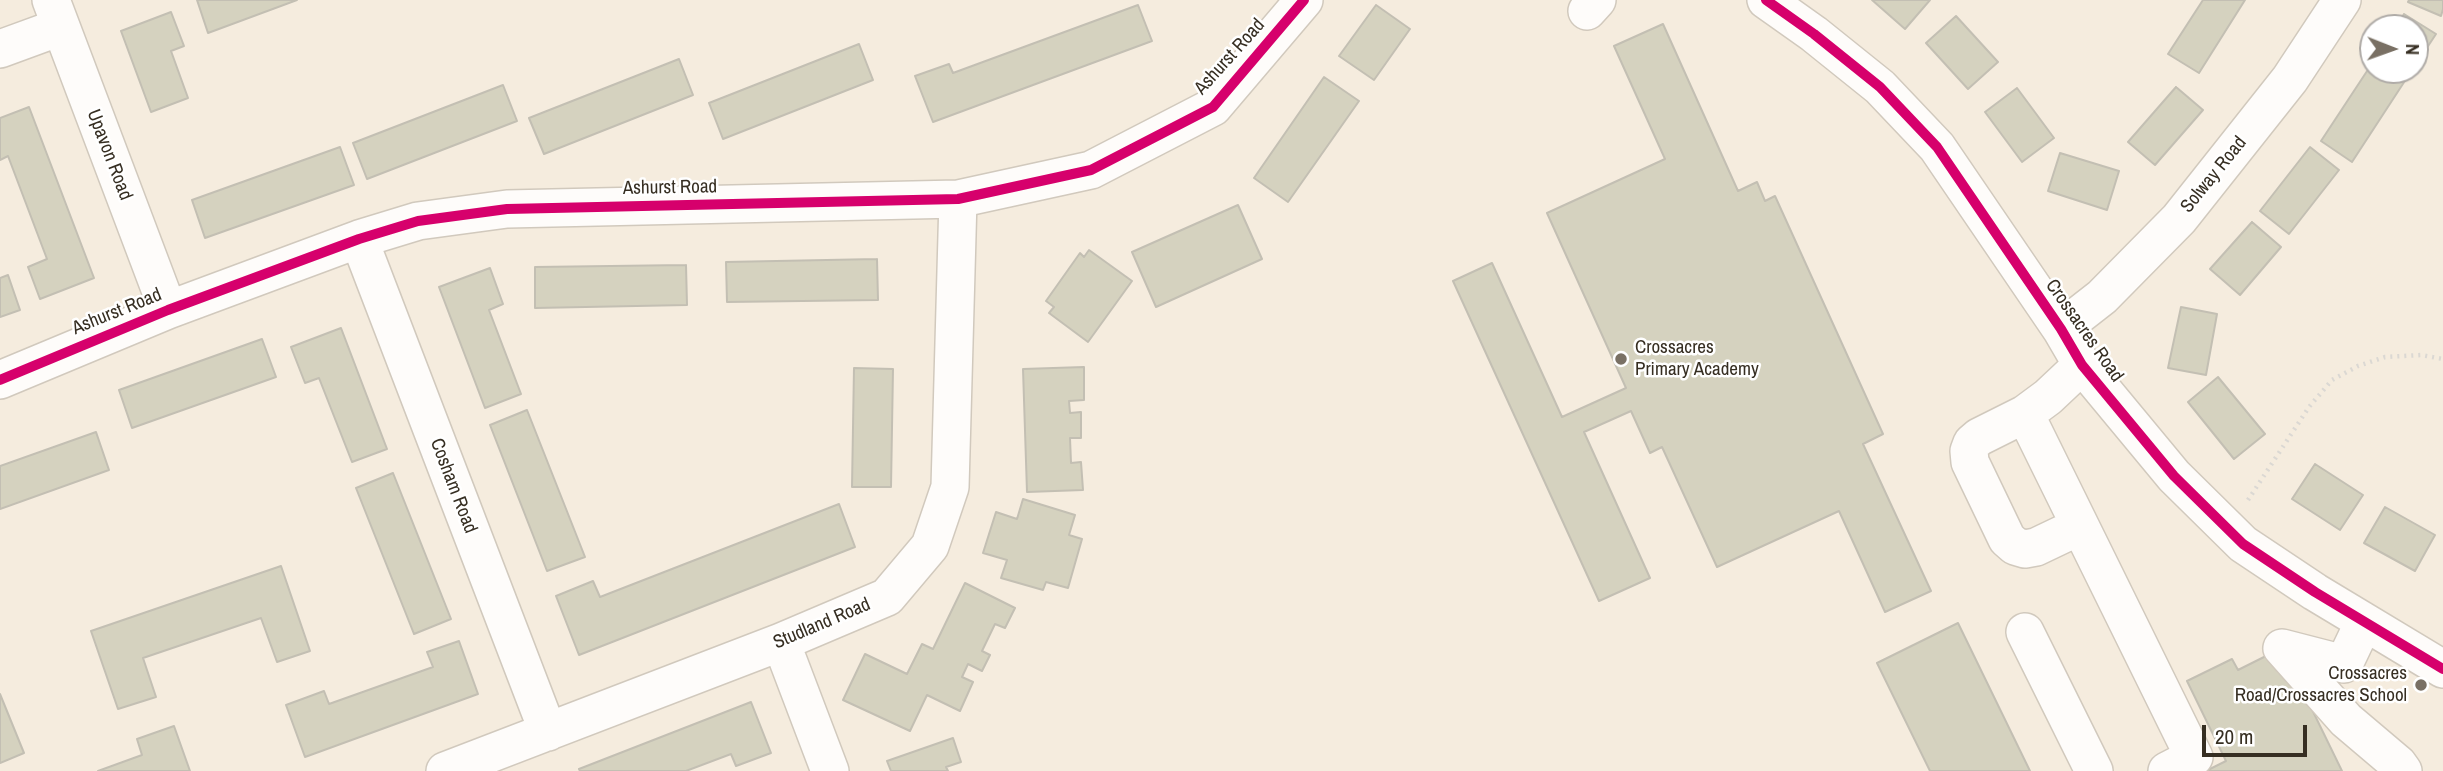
<!DOCTYPE html>
<html>
<head>
<meta charset="utf-8">
<style>
	body { margin:0 }
	#map { position:relative; width:2443px; height:771px; overflow:hidden; background:#f5ecde; font-family:"Archivo Narrow",sans-serif }
	canvas { display:block }
	.north { position:absolute; left:2359px; top:14px; width:70px; height:70px; box-sizing:border-box; background:#fff; border:2px solid #afaba7; border-radius:50%; rotate:91deg; font-size:19px; font-weight:700; line-height:28px; text-align:center; color:#362e22 }
	.north::after { content:''; display:block; margin:auto; width:24px; height:32px; background:#797064; clip-path:polygon(50% 0,100% 100%,50% 72%,0 100%) }
	.scale { position:absolute; left:2202px; top:725px; width:105px; height:32px; box-sizing:border-box; border:4px solid #362e22; border-top:0; padding-left:9px; font-size:21px; line-height:24px; white-space:nowrap; color:#362e22; -webkit-text-stroke:5px #fff; paint-order:stroke }
</style>
</head>
<body>
<div id="map">
<canvas width="2443" height="771"></canvas>
<div class="north">N</div>
<div class="scale">20 m</div>
</div>
<script>
const g = document.querySelector('canvas').getContext('2d');
g.lineJoin = 'round';
function paint(path, color) {
  g.fillStyle = color;
  g.fill(path, 'evenodd');
}
function toPath(rows) {
  const path = new Path2D();
  for (const r of rows) {
    path.moveTo(r[0], r[1]);
    for (let i = 2; i < r.length; i += 2) path.lineTo(r[i], r[i + 1]);
  }
  return path;
}
function stroke(path, color, width, dash) {
  g.strokeStyle = color;
  g.lineWidth = width;
  g.lineCap = dash ? 'butt' : 'round';
  g.setLineDash(dash || []);
  g.stroke(path);
}
function write(font, color, halo, rows, align = 'center') {
  g.font = font + ' "Archivo Narrow",sans-serif';
  g.lineWidth = 5;
  g.setLineDash([]);
  g.textBaseline = 'middle';
  g.strokeStyle = halo;
  g.fillStyle = color;
  for (const [text, x, y, turn = 0] of rows) {
    g.save();
    g.translate(x, y);
    g.rotate((+turn || 0) * Math.PI / 180);
    g.textAlign = isNaN(turn) ? turn : align;
    if (halo) g.strokeText(text, 0, 0);
    g.fillText(text, 0, 0);
    g.restore();
  }
}
const building = toPath([
	[197,0,297,0,208,33,197,0],
	[1872,0,1930,0,1905,29,1872,0],
	[2203,0,2245,0,2199,73,2168,54,2203,0],
	[2409,0,2443,0,2443,9,2441,16,2408,2,2409,0],
	[1138,5,1152,41,933,122,915,76,949,64,953,73,1138,5],
	[1376,5,1410,29,1374,80,1339,56,1376,5],
	[171,12,184,46,171,51,188,98,151,112,121,31,171,12],
	[2404,14,2436,34,2415,66,2415,28,2395,28,2404,14],
	[1956,16,1998,62,1968,89,1926,43,1956,16],
	[1663,24,1738,191,1757,182,1765,201,1775,196,1883,434,1863,444,1931,591,1885,612,1839,511,1717,567,1662,447,1650,453,1631,411,1584,432,1650,578,1599,601,1453,281,1492,263,1562,417,1626,388,1547,213,1665,159,1614,46,1663,24],
	[859,44,873,80,723,139,709,103,859,44],
	[679,59,693,95,544,154,529,118,679,59],
	[2373,62,2373,70,2412,70,2352,162,2321,141,2373,62],
	[1324,77,1359,101,1288,202,1254,178,1324,77],
	[503,85,517,121,367,179,353,143,503,85],
	[2176,87,2203,110,2155,165,2128,142,2176,87],
	[2017,88,2054,138,2022,162,1985,112,2017,88],
	[29,107,94,278,40,299,28,267,47,259,8,156,0,160,0,118,29,107],
	[340,147,354,185,205,238,192,200,340,147],
	[2310,147,2339,170,2289,234,2260,211,2310,147],
	[2060,153,2119,171,2107,210,2048,191,2060,153],
	[1238,205,1262,259,1156,307,1132,252,1238,205],
	[2252,222,2281,247,2240,295,2210,269,2252,222],
	[1089,250,1132,281,1088,342,1049,313,1054,307,1046,301,1080,253,1084,257,1089,250],
	[877,259,878,300,727,302,726,262,877,259],
	[686,265,687,305,535,308,535,267,686,265],
	[490,268,503,304,489,310,521,394,485,408,439,287,490,268],
	[8,275,20,310,0,317,0,278,8,275],
	[2181,307,2217,314,2206,375,2168,368,2181,307],
	[341,328,387,449,352,462,319,378,305,383,291,347,341,328],
	[262,339,276,377,132,428,119,390,262,339],
	[1084,367,1084,400,1069,401,1070,413,1081,412,1081,438,1070,438,1071,463,1081,462,1083,490,1027,492,1023,369,1084,367],
	[854,368,893,369,891,487,852,487,854,368],
	[2218,377,2265,434,2234,459,2188,402,2218,377],
	[527,410,585,557,547,571,490,425,527,410],
	[96,432,109,470,0,509,0,466,96,432],
	[2315,464,2363,495,2340,530,2292,499,2315,464],
	[393,473,451,619,414,634,356,488,393,473],
	[1023,499,1075,515,1069,535,1082,539,1068,588,1046,582,1043,590,1001,578,1007,560,983,553,996,512,1017,519,1023,499],
	[839,504,855,547,579,655,556,596,593,581,600,597,839,504],
	[2385,507,2435,535,2415,571,2364,543,2385,507],
	[281,566,310,651,277,662,261,618,143,658,156,697,118,709,91,631,281,566],
	[965,583,1015,608,1005,628,995,624,982,651,990,655,982,671,968,664,962,677,973,682,960,711,927,695,910,731,843,700,865,654,907,674,922,644,933,649,965,583],
	[1958,623,2030,771,1930,771,1877,663,1958,623],
	[459,641,478,694,305,757,286,705,324,691,329,704,433,667,427,652,459,641],
	[2282,648,2342,771,2206,771,2226,761,2187,681,2232,659,2238,670,2282,648],
	[0,694,24,753,0,763,0,694],
	[751,702,771,753,736,766,731,754,686,771,580,771,579,769,751,702],
	[174,726,190,771,98,771,142,755,137,739,174,726],
	[953,738,961,762,946,767,948,771,891,771,887,761,953,738]
]);
const path = toPath([
	[2248,500,2309,407,2332,380,2358,366,2385,357,2421,355,2443,359]
]);
const minor = toPath([
	[51,0,168,310],
	[1766,0,1814,34,1880,87,1937,147,2061,329,2082,365,2174,476,2243,544,2315,592,2443,669],
	[1587,11,1597,0],
	[0,49,60,27],
	[359,239,548,732],
	[2061,329,2102,297,2179,219,2290,79,2342,0],
	[2082,365,2048,397,2025,414,2194,757,2167,771],
	[0,380,168,310,359,239,418,221,507,209,958,199,1091,170,1213,107,1304,0],
	[2025,414,1979,437,1972,443,1969,451,1970,462,2007,539,2015,546,2025,549,2036,547,2080,526],
	[2364,622,2344,664,2282,648,2346,720,2398,764,2403,771],
	[2025,632,2094,771],
	[781,642,830,771],
	[445,771,781,642,887,597,930,546,950,487,958,199]
]);
const cycleway = toPath([
	[1766,0,1814,34,1880,87,1937,147,2061,329,2082,365,2174,476,2243,544,2315,592,2443,669],
	[0,380,168,310,359,239,418,221,507,209,958,199,1091,170,1213,107,1304,0]
]);
const markers = [
	[1621,359,7,"#797064"],
	[2421,685,7,"#797064"]
];
const streetNames = [
	["Ashurst Road",1230,57,-48],
	["Upavon Road",109,155,69],
	["Solway Road",2214,175,-51],
	["Ashurst Road",670,188,-1],
	["Ashurst Road",117,312,-22],
	["Crossacres Road",2084,331,55],
	["Cosham Road",453,486,69],
	["Studland Road",822,624,-23]
];
const poiNames = [
	["Crossacres",1635,348],
	["Primary Academy",1635,370],
	["Crossacres",2407,674,"right"],
	["Road/Crossacres School",2407,696,"right"]
];
paint(building, '#d5d2bf');
stroke(building, '#c3bfb3', 2);
stroke(minor, '#d1c9bd', 40);
stroke(path, '#dbd8d3', 4.5, [2, 5]);
stroke(minor, '#fefcfa', 37);
stroke(cycleway, '#d6006c', 10);
for (const [x, y, r, color] of markers) {
  const dot = new Path2D();
  dot.arc(x, y, r, 0, 2 * Math.PI);
  g.fillStyle = color;
  g.fill(dot);
  stroke(dot, '#fff', 2.5);
}
write('19px', '#362e22', '#fff', streetNames);
write('19px', '#362e22', '#fff', poiNames, 'left');
</script>
</body>
</html>
